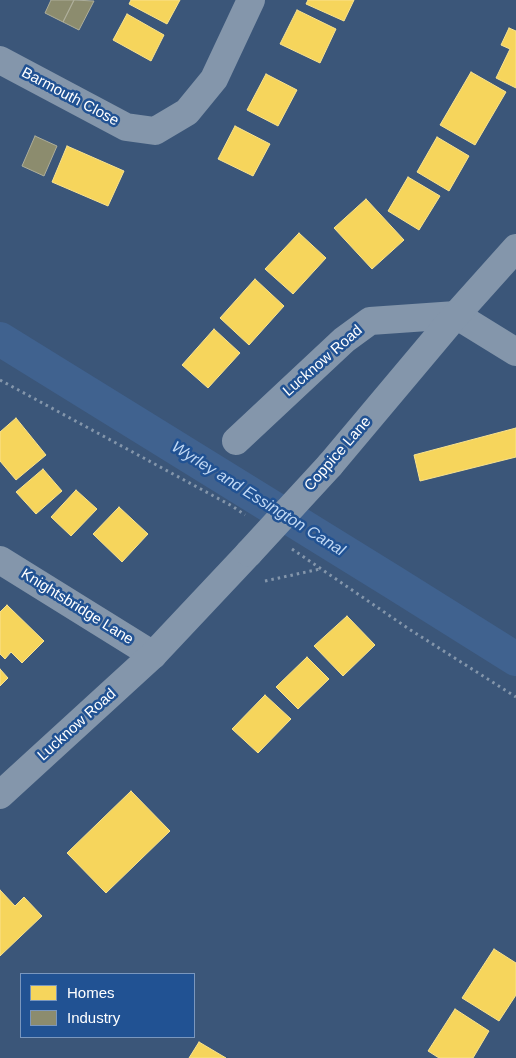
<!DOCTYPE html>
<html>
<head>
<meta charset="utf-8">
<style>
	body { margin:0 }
	#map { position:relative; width:516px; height:1058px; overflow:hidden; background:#3b5679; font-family:Arial,sans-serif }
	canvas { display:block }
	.legend { position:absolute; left:20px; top:973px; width:175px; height:65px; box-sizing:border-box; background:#215293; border:1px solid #7a97be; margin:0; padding:6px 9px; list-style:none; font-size:15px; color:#fff }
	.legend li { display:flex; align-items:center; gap:10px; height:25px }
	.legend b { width:25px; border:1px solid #7a97be }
</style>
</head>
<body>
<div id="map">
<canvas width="516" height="1058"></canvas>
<ul class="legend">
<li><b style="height:14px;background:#f6d55c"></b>Homes</li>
<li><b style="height:14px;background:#8c8c6e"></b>Industry</li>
</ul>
</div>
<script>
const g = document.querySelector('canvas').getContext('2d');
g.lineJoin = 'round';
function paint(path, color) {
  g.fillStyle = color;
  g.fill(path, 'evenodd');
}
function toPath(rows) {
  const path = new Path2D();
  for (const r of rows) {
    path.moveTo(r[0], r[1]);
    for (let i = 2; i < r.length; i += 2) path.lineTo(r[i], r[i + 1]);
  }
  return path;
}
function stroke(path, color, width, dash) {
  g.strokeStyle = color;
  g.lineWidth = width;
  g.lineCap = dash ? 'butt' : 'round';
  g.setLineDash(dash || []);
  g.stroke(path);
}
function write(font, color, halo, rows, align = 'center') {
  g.font = font + ' Arial,sans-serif';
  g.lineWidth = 5;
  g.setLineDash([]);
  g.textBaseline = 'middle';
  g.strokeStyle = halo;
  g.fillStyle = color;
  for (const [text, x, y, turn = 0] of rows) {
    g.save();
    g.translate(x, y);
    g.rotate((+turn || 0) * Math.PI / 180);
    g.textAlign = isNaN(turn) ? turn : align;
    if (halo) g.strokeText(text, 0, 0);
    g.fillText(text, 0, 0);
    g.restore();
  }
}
const homes = toPath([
	[131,0,180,0,167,24,129,4,131,0],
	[308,0,354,0,344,21,306,4,308,0],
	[297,10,336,29,320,63,280,44,297,10],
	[127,14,164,35,151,61,113,40,127,14],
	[509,28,516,31,516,88,496,78,510,49,501,45,509,28],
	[471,72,506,92,475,145,440,125,471,72],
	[266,74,297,90,278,126,247,110,266,74],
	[235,126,270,144,253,176,218,159,235,126],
	[437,137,469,156,449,191,417,172,437,137],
	[67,146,124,171,108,206,52,182,67,146],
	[408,177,440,196,419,230,388,211,408,177],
	[366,199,404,240,372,269,334,228,366,199],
	[299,233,326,258,293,294,265,269,299,233],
	[255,279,284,306,249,345,220,318,255,279],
	[214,329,240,353,208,388,182,365,214,329],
	[16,418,46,455,16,480,0,461,0,432,16,418],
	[516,428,516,457,420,481,414,455,516,428],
	[43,469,62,491,36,514,16,492,43,469],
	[76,490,97,509,71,536,51,517,76,490],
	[119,507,148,534,122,562,93,534,119,507],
	[7,605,44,641,22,663,11,652,5,659,0,654,0,612,7,605],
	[347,616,375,645,343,676,314,646,347,616],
	[307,657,329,679,298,709,276,687,307,657],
	[0,669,8,678,0,686,0,669],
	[265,695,291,719,258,753,232,729,265,695],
	[131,791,170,831,106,893,67,853,131,791],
	[0,890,15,906,24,897,42,916,0,956,0,890],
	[494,949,516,963,516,995,499,1021,462,998,494,949],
	[455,1009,489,1031,473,1058,439,1058,428,1051,455,1009],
	[199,1042,226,1058,189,1058,199,1042]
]);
const industry = toPath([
	[51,0,74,0,63,22,45,13,51,0],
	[74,0,94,1,79,30,63,22,74,0],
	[35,136,57,146,44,176,22,166,35,136]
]);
const canal = toPath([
	[0,339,393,582,516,659]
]);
const path = toPath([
	[0,380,232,506,245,515],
	[292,549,409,629,516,697],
	[265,581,320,569]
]);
const minor = toPath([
	[0,60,126,127,155,131,187,112,214,79,251,0],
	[236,441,344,340,370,321,456,315,516,352],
	[0,560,153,655]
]);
const tertiary = toPath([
	[330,465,456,315,516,248],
	[0,795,153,655,249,553]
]);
const tertiaryBridge = toPath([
	[249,553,330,465]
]);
const streetNames = [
	["Barmouth Close",70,97,28],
	["Lucknow Road",323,361,-41],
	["Coppice Lane",338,454,-49],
	["Knightsbridge Lane",77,607,32],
	["Lucknow Road",77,725,-42]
];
const waterNames = [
	["Wyrley and Essington Canal",258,499,32]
];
paint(homes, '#f6d55c');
stroke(homes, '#f9e28d', 1);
paint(industry, '#8c8c6e');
stroke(industry, '#aeae9a', 1);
stroke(canal, '#40628f', 34);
stroke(path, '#8496ab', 3, [2.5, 4]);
stroke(minor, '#8496ab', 28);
stroke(tertiary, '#8496ab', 28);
stroke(tertiaryBridge, '#8496ab', 28);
write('15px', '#fff', '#215293', streetNames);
write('italic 16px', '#c0d8f4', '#215293', waterNames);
</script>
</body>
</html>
